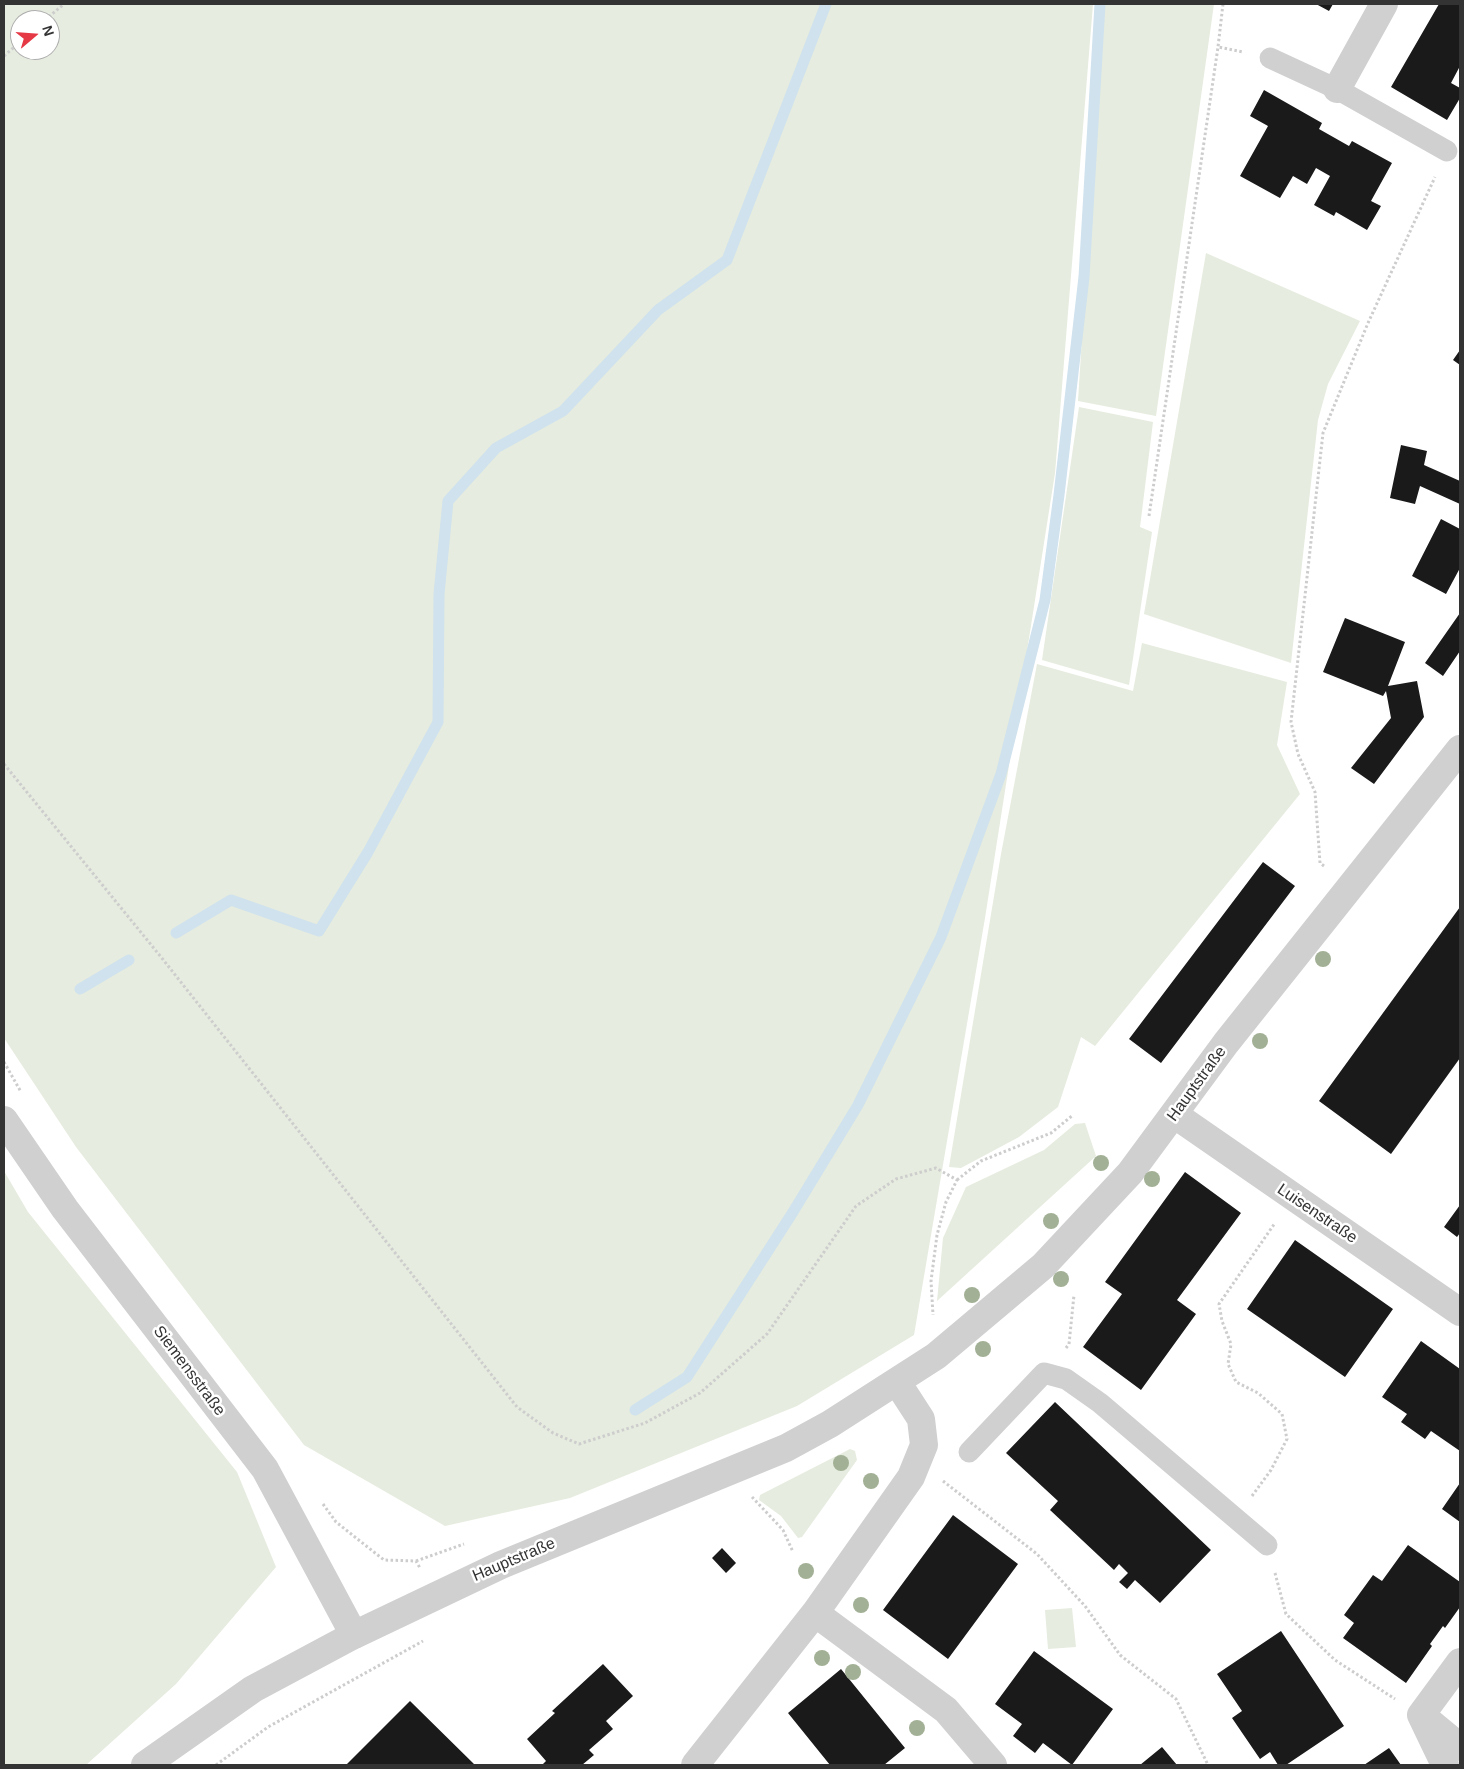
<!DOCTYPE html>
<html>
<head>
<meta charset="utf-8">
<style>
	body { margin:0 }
	#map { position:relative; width:1464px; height:1769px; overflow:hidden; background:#fff; font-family:Helvetica,sans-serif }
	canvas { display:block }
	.frame { position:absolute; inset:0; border:5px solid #333; pointer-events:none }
	.north { position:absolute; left:10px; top:10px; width:50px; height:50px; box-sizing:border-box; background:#fff; border:1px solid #adadad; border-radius:50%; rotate:72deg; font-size:14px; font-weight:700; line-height:20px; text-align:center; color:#333 }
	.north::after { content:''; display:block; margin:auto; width:18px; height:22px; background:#e63946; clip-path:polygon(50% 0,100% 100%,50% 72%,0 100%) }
</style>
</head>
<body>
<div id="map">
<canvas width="1464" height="1769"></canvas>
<div class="frame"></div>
<div class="north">N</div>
</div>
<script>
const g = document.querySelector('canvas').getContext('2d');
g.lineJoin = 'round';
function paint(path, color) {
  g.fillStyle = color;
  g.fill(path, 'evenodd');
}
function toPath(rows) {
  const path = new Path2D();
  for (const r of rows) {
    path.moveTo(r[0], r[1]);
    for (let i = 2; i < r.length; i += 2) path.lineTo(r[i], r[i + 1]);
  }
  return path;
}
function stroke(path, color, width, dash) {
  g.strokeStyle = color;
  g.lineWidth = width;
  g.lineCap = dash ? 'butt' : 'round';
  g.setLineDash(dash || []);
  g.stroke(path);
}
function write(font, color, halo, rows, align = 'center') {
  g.font = font + ' Helvetica,sans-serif';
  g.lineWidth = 5;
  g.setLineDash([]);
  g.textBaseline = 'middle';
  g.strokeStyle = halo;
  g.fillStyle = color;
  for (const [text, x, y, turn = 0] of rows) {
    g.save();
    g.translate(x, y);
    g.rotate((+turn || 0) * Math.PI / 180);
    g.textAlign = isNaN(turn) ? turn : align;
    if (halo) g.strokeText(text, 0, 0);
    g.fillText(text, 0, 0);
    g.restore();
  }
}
const green = toPath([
	[4,4,1093,4,1055,473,985,918,914,1335,797,1406,570,1498,445,1526,304,1445,76,1147,4,1038],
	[20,20,50,20,50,50,20,50],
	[1103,4,1214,4,1156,416,1078,401],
	[1206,253,1360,321,1328,384,1318,420,1291,663,1144,614],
	[1079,407,1153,422,1140,527,1152,532,1129,685,1042,660],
	[1142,643,1287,682,1277,745,1300,794,1095,1046,1081,1037,1058,1107,1019,1137,961,1168,949,1167,1001,854,1037,664,1133,691],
	[1085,1123,1096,1156,937,1301,943,1238,966,1187,1044,1150,1075,1124],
	[4,1171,28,1212,237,1472,276,1567,176,1684,86,1765,4,1765],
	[850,1449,855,1451,857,1460,802,1537,798,1538,781,1516,759,1500,760,1495],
	[1072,1608,1076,1647,1048,1649,1045,1610]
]);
const stream = toPath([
	[176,933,231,900,319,931,368,852,438,722,439,594,448,501,496,448,563,411,658,310,727,260,826,4],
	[80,989,129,960],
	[635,1410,687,1377,793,1212,858,1105,941,937,1001,774,1045,600,1059,495,1084,277,1100,4]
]);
const building = toPath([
	[1316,4,1333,4,1329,11],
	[1439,4,1460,4,1460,66,1451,83,1460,88,1460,98,1447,120,1391,87],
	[1264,90,1322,123,1319,129,1349,146,1352,141,1392,163,1371,201,1381,206,1367,230,1336,212,1334,216,1314,205,1330,176,1316,168,1307,184,1293,176,1280,198,1240,176,1268,126,1250,116],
	[1460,350,1460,365,1453,360],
	[1401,445,1427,451,1424,465,1460,481,1460,504,1420,486,1415,504,1390,498],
	[1441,519,1460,529,1460,568,1446,594,1412,576],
	[1460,613,1460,651,1443,676,1425,663],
	[1345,618,1405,642,1388,686,1417,681,1424,717,1374,784,1351,768,1391,718,1386,691,1383,696,1323,672],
	[1263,862,1295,886,1161,1063,1129,1039],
	[1460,907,1460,1058,1391,1154,1319,1101],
	[1185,1172,1241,1213,1177,1300,1196,1314,1141,1390,1083,1347,1122,1294,1105,1282],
	[1460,1205,1460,1233,1457,1237,1444,1227],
	[1295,1240,1393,1309,1345,1377,1247,1309],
	[1421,1341,1460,1369,1460,1451,1431,1431,1425,1439,1401,1422,1407,1414,1382,1397],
	[1055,1402,1211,1550,1160,1603,1135,1580,1127,1589,1119,1582,1128,1573,1119,1564,1114,1570,1050,1510,1058,1501,1006,1453],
	[1460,1483,1460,1522,1442,1509],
	[953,1515,1018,1564,948,1659,883,1610],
	[1408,1545,1460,1582,1460,1607,1445,1628,1443,1626,1430,1644,1432,1646,1406,1683,1343,1638,1354,1623,1344,1615,1373,1575,1382,1581],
	[722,1548,736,1563,726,1573,712,1558],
	[1281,1631,1344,1726,1286,1765,1278,1765,1270,1752,1260,1759,1232,1718,1242,1711,1217,1674],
	[1034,1651,1113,1709,1072,1765,1043,1743,1035,1753,1013,1736,1022,1724,995,1704],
	[603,1664,633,1696,606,1721,613,1729,589,1750,594,1755,582,1765,542,1765,546,1761,527,1739,555,1713,552,1711],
	[841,1669,905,1748,884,1765,830,1765,788,1713],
	[410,1701,475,1765,346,1765],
	[1162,1747,1177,1765,1140,1765],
	[1389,1748,1401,1765,1364,1765]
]);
const path = toPath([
	[1223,4,1218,47,1243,52],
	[45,20,64,4],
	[4,56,20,42],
	[1149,516,1218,47],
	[4,764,161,957,517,1407,553,1433,579,1444,645,1423,700,1393,767,1334,856,1206,896,1179,936,1168,957,1180,946,1202,937,1235,931,1281,933,1315],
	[1324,866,1320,863,1315,792,1298,754,1291,722,1323,433,1368,323,1435,177],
	[4,1062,21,1092],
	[957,1180,981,1161,1051,1133,1073,1115],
	[1066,1348,1069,1344,1074,1295],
	[943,1481,1037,1554,1085,1606,1120,1655,1176,1699,1208,1765],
	[1252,1496,1271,1470,1287,1439,1282,1414,1258,1393,1236,1382,1228,1364,1231,1344,1222,1321,1219,1304,1275,1223],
	[752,1497,783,1530,793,1552],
	[323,1504,336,1522,384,1560,416,1561,420,1568],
	[416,1561,464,1544],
	[1275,1573,1286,1614,1335,1660,1395,1699],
	[216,1765,268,1727,423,1641]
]);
const service = toPath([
	[1270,58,1337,89,1447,151],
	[969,1452,1044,1373,1066,1379,1100,1403,1267,1545]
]);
const minor = toPath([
	[1337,89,1384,4],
	[1175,1115,1460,1312],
	[4,1120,65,1209,265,1469,354,1635],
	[815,1613,946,1710,993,1765],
	[1421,1715,1460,1662],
	[1421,1715,1445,1765],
	[1426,1719,1460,1747],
	[695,1765,815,1613,911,1477,924,1445,921,1419,897,1382]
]);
const tertiary = toPath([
	[145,1765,253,1689,354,1635,501,1565,786,1448,830,1424,936,1356,1043,1266,1130,1173,1226,1043,1460,749]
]);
const trees = [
	[1323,959],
	[1260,1041],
	[1101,1163],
	[1152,1179],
	[1051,1221],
	[1061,1279],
	[972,1295],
	[983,1349],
	[841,1463],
	[871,1481],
	[806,1571],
	[861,1605],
	[822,1658],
	[853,1672],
	[917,1728]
];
const streetNames = [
	["Hauptstraße",1197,1084,-54],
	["Luisenstraße",1317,1214,34],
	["Siemensstraße",189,1371,53],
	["Hauptstraße",514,1560,-23]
];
paint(green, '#e6ecdf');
stroke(stream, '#cfe2ee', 11);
paint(building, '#1a1a1a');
stroke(path, '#cdcdcd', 3, [2.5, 2.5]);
stroke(service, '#d0d0d0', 21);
stroke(minor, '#d0d0d0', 28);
stroke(tertiary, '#d0d0d0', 28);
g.fillStyle = '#a2b095';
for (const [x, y] of trees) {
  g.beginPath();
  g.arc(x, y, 8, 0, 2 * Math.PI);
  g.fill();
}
write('16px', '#333', '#fff', streetNames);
</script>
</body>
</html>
